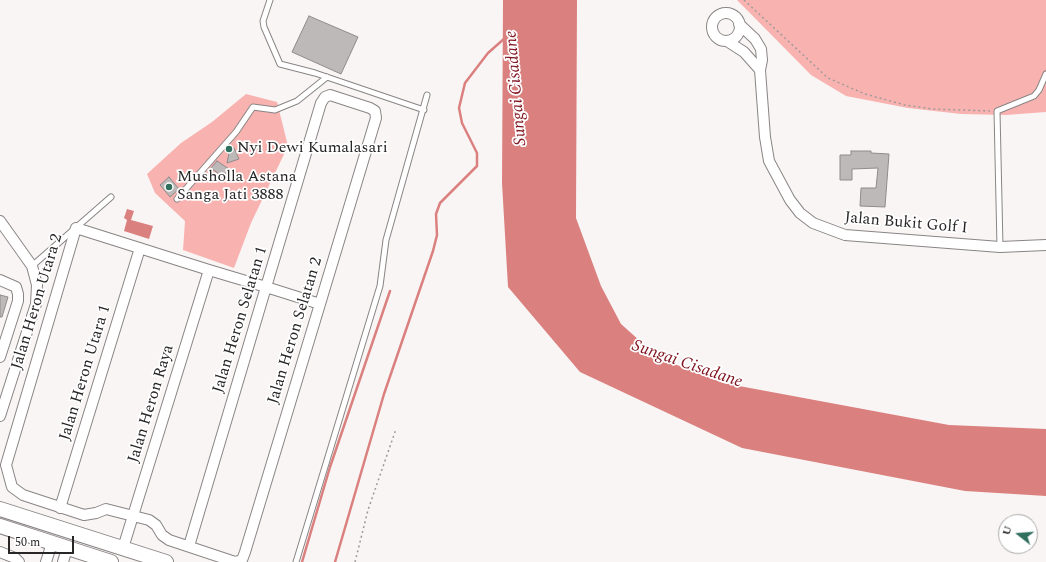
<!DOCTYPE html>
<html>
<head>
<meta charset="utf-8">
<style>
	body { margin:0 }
	#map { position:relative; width:1046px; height:562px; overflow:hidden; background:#faf5f5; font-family:Spectral,serif }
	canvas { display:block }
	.north { position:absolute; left:998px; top:514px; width:40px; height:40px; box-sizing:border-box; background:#fff; border:1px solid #a9a8a8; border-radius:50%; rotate:287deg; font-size:11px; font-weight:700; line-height:16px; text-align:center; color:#272525 }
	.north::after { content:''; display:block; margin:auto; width:14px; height:18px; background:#306f5d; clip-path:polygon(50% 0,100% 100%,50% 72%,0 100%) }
	.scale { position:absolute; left:8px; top:536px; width:66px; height:18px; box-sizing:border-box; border:2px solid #272525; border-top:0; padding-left:5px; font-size:12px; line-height:14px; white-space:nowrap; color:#272525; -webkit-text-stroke:3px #fff; paint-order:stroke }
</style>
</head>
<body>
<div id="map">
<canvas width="1046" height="562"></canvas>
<div class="north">U</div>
<div class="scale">50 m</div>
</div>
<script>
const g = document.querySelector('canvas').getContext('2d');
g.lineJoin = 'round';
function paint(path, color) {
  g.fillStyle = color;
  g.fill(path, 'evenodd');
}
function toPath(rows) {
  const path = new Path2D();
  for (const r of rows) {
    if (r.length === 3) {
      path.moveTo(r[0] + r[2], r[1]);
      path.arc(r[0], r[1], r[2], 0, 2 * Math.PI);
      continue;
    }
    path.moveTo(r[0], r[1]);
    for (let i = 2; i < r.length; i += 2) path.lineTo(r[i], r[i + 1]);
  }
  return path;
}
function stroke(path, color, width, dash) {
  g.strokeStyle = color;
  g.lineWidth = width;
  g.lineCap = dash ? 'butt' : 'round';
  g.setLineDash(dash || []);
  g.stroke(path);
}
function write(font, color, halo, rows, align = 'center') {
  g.font = font + ' Spectral,serif';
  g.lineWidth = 3.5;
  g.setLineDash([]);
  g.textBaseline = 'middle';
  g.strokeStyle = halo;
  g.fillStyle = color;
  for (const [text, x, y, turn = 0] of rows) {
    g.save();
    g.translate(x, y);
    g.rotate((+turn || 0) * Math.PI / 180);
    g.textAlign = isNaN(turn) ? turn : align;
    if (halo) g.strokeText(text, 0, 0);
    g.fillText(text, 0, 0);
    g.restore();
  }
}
const green = toPath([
	[737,0,1046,0,1046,112,1006,115,961,114,908,108,846,96,811,75],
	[246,94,277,102,288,146,251,223,234,268,183,250,185,221,155,193,147,174,181,143,212,122]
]);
const water = toPath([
	[503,0,577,0,576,218,601,286,621,324,659,358,723,383,949,425,1046,429,1046,496,965,491,742,448,580,372,508,287,502,183],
	[127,209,134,211,131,220,153,226,149,239,124,231,127,220,124,218]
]);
const stream = toPath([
	[302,562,330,467,390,291],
	[335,562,384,394,433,251,437,235,436,214,440,203,477,166,477,153,462,123,459,108,465,83,488,53,505,38]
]);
const building = toPath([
	[309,16,358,37,341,74,292,52,309,16],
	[234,148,239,159,227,163,229,153,234,148],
	[851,151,871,151,871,153,889,154,885,207,860,206,861,188,876,188,878,168,852,169,852,180,840,180,840,155,851,155,851,151],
	[217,161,229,169,223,177,211,168,217,161],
	[169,177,179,189,170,197,160,185,169,177],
	[0,295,8,297,2,317,0,317,0,295]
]);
const path = toPath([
	[744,0,828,78,865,94,905,105,932,109,990,111],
	[210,171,215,174,216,172],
	[355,562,368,510,396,429]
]);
const service = toPath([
	[270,0,263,21,264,27,280,64,315,73,424,110],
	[177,199,236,132,253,107,275,110,297,101,327,77],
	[1000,247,997,111,1034,96,1039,90,1046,74],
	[32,266,111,197],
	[296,562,380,286,386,240,427,95]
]);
const minor = toPath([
	[726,27,14],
	[739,24,755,39,761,49,762,60,760,70,765,137,769,161,790,200,800,213,813,223,845,235,1000,247,1046,245],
	[727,41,744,52,760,70],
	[0,221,32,266,37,285,36,304,0,416],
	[0,280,16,287,18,294,18,301,0,357],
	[60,508,140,248],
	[189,546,266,287,321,103,325,97,330,95,370,108,375,111,376,118,320,304,245,552,242,560,235,562,169,540,162,535,156,525,149,520,106,509,96,513,84,515,23,495,12,487,6,465,76,228,209,270,266,287,320,304],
	[123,548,209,270],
	[0,552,15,558,19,562],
	[46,562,52,543],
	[63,562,67,548]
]);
const secondary = toPath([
	[0,509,166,562],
	[0,526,111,562]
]);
const markers = [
	[229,149,4,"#306f5d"],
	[169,187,4,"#306f5d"]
];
const poiNames = [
	["Nyi Dewi Kumalasari",237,149],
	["Musholla Astana",177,178],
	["Sanga Jati 3888",177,196]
];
const streetNames = [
	["Jalan Bukit Golf I",906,224,5],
	["Jalan Heron Utara 2",38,302,-73],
	["Jalan Heron Selatan 1",241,320,-73],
	["Jalan Heron Selatan 2",296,331,-73],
	["Jalan Heron Utara 1",86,373,-73],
	["Jalan Heron Raya",152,404,-73]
];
const waterNames = [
	["Sungai Cisadane",517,88,-95],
	["Sungai Cisadane",687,365,19]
];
paint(green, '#f8b3b0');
paint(water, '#da817f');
stroke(stream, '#da817f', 2.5);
paint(building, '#beb9b9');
stroke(building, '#908b8b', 1);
stroke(service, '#8a8585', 7);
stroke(minor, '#8a8585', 12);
stroke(secondary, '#8a8585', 16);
stroke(path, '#9e9a9a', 1.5, [2, 3]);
stroke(service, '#fff', 5);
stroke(minor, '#fff', 10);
stroke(secondary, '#fff', 14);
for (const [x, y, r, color] of markers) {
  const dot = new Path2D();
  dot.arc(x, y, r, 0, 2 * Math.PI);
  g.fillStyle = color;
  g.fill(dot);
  stroke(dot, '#fff', 1.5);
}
write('16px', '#272525', '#fff', poiNames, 'left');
write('16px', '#272525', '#fff', streetNames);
write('italic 17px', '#811521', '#fff', waterNames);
</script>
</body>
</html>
